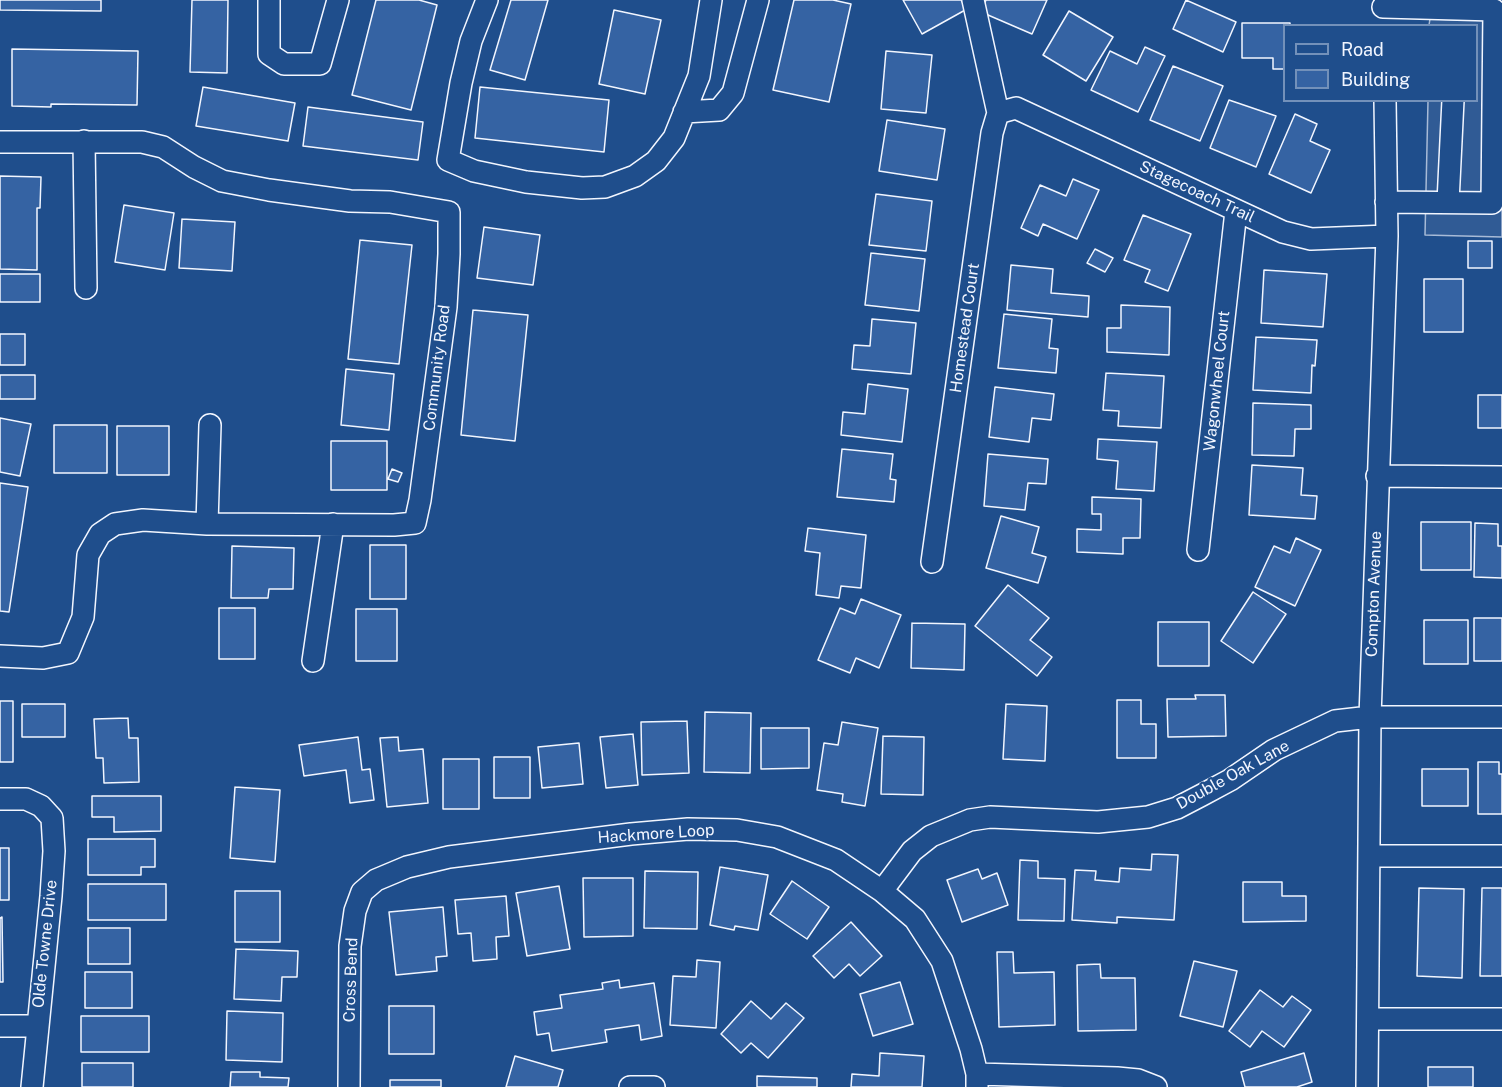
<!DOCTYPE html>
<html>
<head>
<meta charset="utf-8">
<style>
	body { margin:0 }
	#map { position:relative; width:1502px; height:1087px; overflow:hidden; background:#1f4e8c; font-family:"Public Sans",sans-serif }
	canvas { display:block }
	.legend { position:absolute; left:1283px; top:24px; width:195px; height:78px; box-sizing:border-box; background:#1f4e8c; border:2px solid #7391ba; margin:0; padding:8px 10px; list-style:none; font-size:18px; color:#f2f6ff }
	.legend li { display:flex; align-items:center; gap:12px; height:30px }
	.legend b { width:30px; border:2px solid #7391ba }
</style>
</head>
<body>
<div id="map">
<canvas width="1502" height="1087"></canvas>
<ul class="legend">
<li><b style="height:8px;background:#1f4e8c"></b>Road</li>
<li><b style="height:16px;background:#3563a3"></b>Building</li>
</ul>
</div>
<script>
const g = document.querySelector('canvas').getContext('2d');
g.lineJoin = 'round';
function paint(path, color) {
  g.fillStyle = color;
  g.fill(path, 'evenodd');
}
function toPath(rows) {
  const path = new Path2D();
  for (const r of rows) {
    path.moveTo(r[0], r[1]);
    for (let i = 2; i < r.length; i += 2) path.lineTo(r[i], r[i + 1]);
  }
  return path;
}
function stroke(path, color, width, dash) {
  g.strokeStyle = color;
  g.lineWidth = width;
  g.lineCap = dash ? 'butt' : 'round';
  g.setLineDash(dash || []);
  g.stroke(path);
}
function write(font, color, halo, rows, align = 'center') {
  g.font = font + ' "Public Sans",sans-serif';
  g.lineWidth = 4.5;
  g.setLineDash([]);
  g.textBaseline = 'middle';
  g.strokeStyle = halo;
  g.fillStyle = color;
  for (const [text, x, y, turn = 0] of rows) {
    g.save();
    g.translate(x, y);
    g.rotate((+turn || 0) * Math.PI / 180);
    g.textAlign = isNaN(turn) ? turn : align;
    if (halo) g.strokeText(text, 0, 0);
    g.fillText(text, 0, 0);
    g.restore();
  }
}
const parking = toPath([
	[1430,19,1502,21,1502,237,1425,235,1428,101,1476,100,1476,26,1429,25,1430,19]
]);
const building = toPath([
	[0,0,101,0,101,11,0,10,0,0],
	[192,0,228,0,227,73,190,72,192,0],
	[376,0,419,0,437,5,411,110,352,95,376,0],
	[511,0,548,0,525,80,490,70,511,0],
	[794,0,833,0,851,4,829,102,773,90,794,0],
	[903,0,961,0,967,9,922,34,903,0],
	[986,0,1047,0,1032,34,981,12,986,0],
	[1186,0,1236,22,1223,52,1173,29,1186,0],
	[614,10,661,20,645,94,599,84,614,10],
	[1069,11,1113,37,1086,81,1043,55,1069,11],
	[1242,23,1290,23,1290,26,1284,26,1284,69,1273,69,1273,58,1242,58,1242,23],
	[1145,47,1165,56,1138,112,1091,90,1110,51,1137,64,1145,47],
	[12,49,138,51,137,105,51,104,51,107,12,106,12,49],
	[886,51,932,55,926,113,881,109,886,51],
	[1173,66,1223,86,1200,141,1150,120,1173,66],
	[203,87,295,103,288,141,196,126,203,87],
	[480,87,609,100,604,152,475,138,480,87],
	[1229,100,1276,116,1256,167,1210,148,1229,100],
	[308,107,423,122,418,160,303,146,308,107],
	[1295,114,1317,124,1310,141,1330,150,1311,193,1269,174,1295,114],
	[887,120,945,129,937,180,879,171,887,120],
	[0,176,41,177,40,208,37,208,37,270,0,269,0,176],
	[1073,179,1099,190,1077,239,1043,224,1038,236,1021,228,1040,185,1066,196,1073,179],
	[876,194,932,201,926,251,869,245,876,194],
	[124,205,174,213,165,270,115,262,124,205],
	[1143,215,1191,234,1168,291,1145,282,1150,270,1124,260,1143,215],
	[182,219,235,222,232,271,179,268,182,219],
	[484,227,540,235,533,285,477,278,484,227],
	[360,240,412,245,399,364,348,359,360,240],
	[1468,241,1492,241,1492,268,1468,268,1468,241],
	[1095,249,1113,258,1105,272,1087,263,1095,249],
	[871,253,925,259,919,311,865,305,871,253],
	[1011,265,1053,269,1051,293,1089,296,1088,317,1007,310,1011,265],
	[1264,270,1327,274,1323,327,1261,323,1264,270],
	[0,274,40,274,40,302,0,302,0,274],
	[1424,279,1463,279,1463,332,1424,332,1424,279],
	[1121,305,1170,307,1169,355,1107,352,1107,328,1121,328,1121,305],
	[473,310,528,315,515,441,461,435,473,310],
	[1004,314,1052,319,1049,348,1058,349,1056,373,998,368,1004,314],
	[872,319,916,323,911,374,852,369,854,345,870,346,872,319],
	[0,334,25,334,25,365,0,365,0,334],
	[1256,337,1317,340,1315,366,1312,365,1311,393,1253,390,1256,337],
	[346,369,394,374,389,430,341,425,346,369],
	[1106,373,1164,376,1161,428,1118,426,1119,411,1103,410,1106,373],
	[0,375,35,375,35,399,0,399,0,375],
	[868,384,908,389,902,442,841,435,843,412,865,414,868,384],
	[995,387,1054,394,1051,420,1032,418,1029,442,989,437,995,387],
	[1478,395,1502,395,1502,428,1478,428,1478,395],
	[1253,403,1311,405,1311,429,1295,429,1294,456,1252,455,1253,403],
	[0,418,31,424,20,476,0,472,0,418],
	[54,425,107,425,107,473,54,473,54,425],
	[117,426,169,426,169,475,117,475,117,426],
	[1098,439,1157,442,1154,491,1116,489,1118,461,1097,459,1098,439],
	[331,441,387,441,387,490,331,490,331,441],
	[842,449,893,454,890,479,896,480,894,502,837,497,842,449],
	[988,454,1048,459,1046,484,1028,483,1025,510,984,506,988,454],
	[1252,465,1303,468,1301,495,1317,496,1315,519,1249,515,1252,465],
	[392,469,402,473,398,482,388,479,392,469],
	[0,483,28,487,9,612,0,611,0,483],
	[1092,497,1141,499,1140,538,1123,538,1123,554,1077,552,1077,529,1101,530,1101,514,1092,514,1092,497],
	[1001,516,1039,527,1032,553,1046,557,1038,583,986,568,1001,516],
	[1421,522,1471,522,1471,570,1421,570,1421,522],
	[1475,523,1498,524,1498,546,1502,546,1502,578,1474,577,1475,523],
	[808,528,866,535,861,588,841,586,839,598,816,595,820,553,805,551,808,528],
	[1296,538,1321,550,1295,606,1255,587,1274,546,1290,553,1296,538],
	[370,545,406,545,406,599,370,599,370,545],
	[232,546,294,548,293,589,269,589,268,598,231,598,232,546],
	[1008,585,1049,618,1030,640,1052,657,1037,676,975,626,1008,585],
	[1253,592,1286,614,1253,663,1221,641,1253,592],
	[861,599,901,615,879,668,856,658,850,673,818,660,840,608,855,614,861,599],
	[219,608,255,608,255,659,219,659,219,608],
	[356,609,397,609,397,661,356,661,356,609],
	[1474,618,1502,618,1502,661,1474,661,1474,618],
	[1424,620,1468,620,1468,664,1424,664,1424,620],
	[1158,622,1209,622,1209,666,1158,666,1158,622],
	[912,623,965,624,964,670,911,668,912,623],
	[1195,695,1225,695,1226,736,1168,737,1167,699,1196,699,1195,695],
	[1117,700,1141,700,1141,724,1156,724,1156,758,1117,758,1117,700],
	[0,701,13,701,13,762,0,762,0,701],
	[22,704,65,704,65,737,22,737,22,704],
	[1006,704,1047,706,1045,761,1003,759,1006,704],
	[705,712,751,713,750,773,704,772,705,712],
	[128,718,129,738,138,738,139,782,104,783,103,758,96,758,94,719,128,718],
	[687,721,689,773,642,775,641,722,687,721],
	[842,722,878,728,865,806,842,802,843,794,817,790,824,743,838,745,842,722],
	[761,728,809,728,809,768,761,769,761,728],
	[633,734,638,785,606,788,600,737,633,734],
	[883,736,924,737,923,795,881,794,883,736],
	[358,737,362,770,370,769,374,800,350,803,346,770,304,776,299,745,358,737],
	[398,737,399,751,423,749,428,803,387,807,380,738,398,737],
	[579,743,583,784,542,788,538,747,579,743],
	[494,757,530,757,530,798,494,798,494,757],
	[443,759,479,759,479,809,443,809,443,759],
	[1478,762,1499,762,1499,774,1502,774,1502,814,1478,814,1478,762],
	[1422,769,1468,769,1468,806,1422,806,1422,769],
	[235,787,280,790,275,862,230,858,235,787],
	[92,796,161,796,161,831,114,832,114,817,92,817,92,796],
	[88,839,155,839,155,867,141,867,141,875,88,875,88,839],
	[0,848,9,848,9,900,0,900,0,848],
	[1152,854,1178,855,1174,920,1117,917,1117,923,1072,920,1075,870,1096,871,1095,880,1119,882,1120,868,1151,870,1152,854],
	[1020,860,1038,861,1038,878,1065,879,1064,921,1018,920,1020,860],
	[720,867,768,875,758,930,735,926,734,930,710,925,720,867],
	[978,869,982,879,997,873,1008,905,962,922,947,880,978,869],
	[645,871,698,872,697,929,644,928,645,871],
	[583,878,633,878,633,936,584,937,583,878],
	[792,881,829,907,807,939,770,914,792,881],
	[1243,882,1282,882,1282,896,1306,896,1306,921,1243,922,1243,882],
	[88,884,166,884,166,920,88,920,88,884],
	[559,886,570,949,527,956,516,893,559,886],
	[1419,888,1464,889,1462,978,1417,976,1419,888],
	[1482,888,1502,888,1502,976,1480,976,1482,888],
	[235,891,280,891,280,942,235,942,235,891],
	[506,896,509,936,496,937,497,959,473,961,471,933,458,934,455,900,506,896],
	[443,907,447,956,436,957,437,971,396,975,389,912,443,907],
	[2,917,3,982,0,982,0,918,2,917],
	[851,922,882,956,860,976,849,964,834,978,813,956,851,922],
	[88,928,130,928,130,964,88,964,88,928],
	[236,949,298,951,297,977,282,977,281,1001,234,999,236,949],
	[997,952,1013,952,1014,973,1054,972,1055,1025,999,1027,997,952],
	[697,960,720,962,716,1028,670,1025,673,976,696,977,697,960],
	[1194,961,1237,971,1223,1027,1180,1016,1194,961],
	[1100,964,1101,978,1135,978,1136,1030,1078,1031,1077,965,1100,964],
	[85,972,132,972,132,1008,85,1008,85,972],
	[619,980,620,988,654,983,662,1036,641,1040,639,1025,605,1030,607,1042,552,1051,549,1033,537,1035,534,1012,562,1008,560,995,603,989,602,983,619,980],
	[900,982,913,1024,873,1036,860,994,900,982],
	[1260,990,1283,1007,1292,996,1311,1010,1284,1047,1262,1031,1250,1047,1229,1031,1260,990],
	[751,1001,771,1019,786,1003,804,1018,768,1058,751,1043,741,1053,721,1034,751,1001],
	[389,1006,434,1006,434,1054,389,1054,389,1006],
	[227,1011,283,1013,282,1062,226,1060,227,1011],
	[81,1016,149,1016,149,1052,81,1052,81,1016],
	[880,1053,924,1056,922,1087,851,1087,852,1074,879,1076,880,1053],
	[1304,1053,1312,1082,1297,1087,1245,1087,1241,1072,1304,1053],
	[515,1056,563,1070,558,1087,506,1087,515,1056],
	[82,1063,133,1063,133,1087,82,1087,82,1063],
	[1428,1067,1473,1067,1473,1087,1428,1087,1428,1067],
	[231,1072,260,1072,260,1077,289,1078,288,1087,230,1087,231,1072],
	[757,1076,817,1078,817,1087,757,1087,757,1076],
	[390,1080,441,1080,441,1087,390,1087,390,1080]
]);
const minor = toPath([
	[269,0,269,54,284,64,320,64,338,0],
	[487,0,471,41,461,83,448,160,474,171,526,182,582,188,605,187,635,176,656,161,674,138,699,76,711,0],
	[973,0,998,113],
	[1383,7,1494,10,1492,203,1386,202],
	[684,112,719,110,733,93,758,0],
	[84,141,86,288],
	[0,142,142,142,163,147,194,167,222,181,269,190,350,201,390,202,449,212,449,254,446,307,420,500,415,523,394,525,207,524,143,520,115,524,100,534,88,555,83,617,68,653,43,658,0,656],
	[1448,202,1453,100],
	[1377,476,1502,477],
	[207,524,210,425],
	[1198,550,1236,211],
	[932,562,992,133,998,113,1016,108,1283,232,1311,239,1387,236],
	[313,661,333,524],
	[0,799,26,799,41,806,52,818,54,851,51,896,32,1087],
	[1369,856,1502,856],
	[882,891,912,851,931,836,970,820,990,817,1098,822,1148,817,1177,808,1202,795,1230,780,1274,750,1335,721,1370,717,1502,717],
	[1368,1019,1502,1019],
	[0,1026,37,1026],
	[977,1074,1117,1078,1138,1080,1156,1087],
	[349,1087,350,946,355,911,362,892,376,880,407,867,449,857,631,834,688,829,737,830,777,837,836,860,882,891,915,919,942,961,971,1049,977,1074,977,1087],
	[630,1087,654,1087],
	[1367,1087,1370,717,1387,236,1385,100]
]);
const streetNames = [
	["Stagecoach Trail",1197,192,25],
	["Homestead Court",965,328,-82],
	["Community Road",437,368,-83],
	["Wagonwheel Court",1217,381,-84],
	["Compton Avenue",1374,594,-88],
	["Double Oak Lane",1233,775,-29],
	["Hackmore Loop",656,834,-4],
	["Olde Towne Drive",45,944,-84],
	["Cross Bend",351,980,-88]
];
paint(parking, '#305b95');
stroke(parking, '#a8bbd7', 1.5);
paint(building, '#3563a3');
stroke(building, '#f2f6ff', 1.5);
stroke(minor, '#f2f6ff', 24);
stroke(minor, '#1f4e8c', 21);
write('16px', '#f2f6ff', '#1f4e8c', streetNames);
</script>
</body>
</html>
